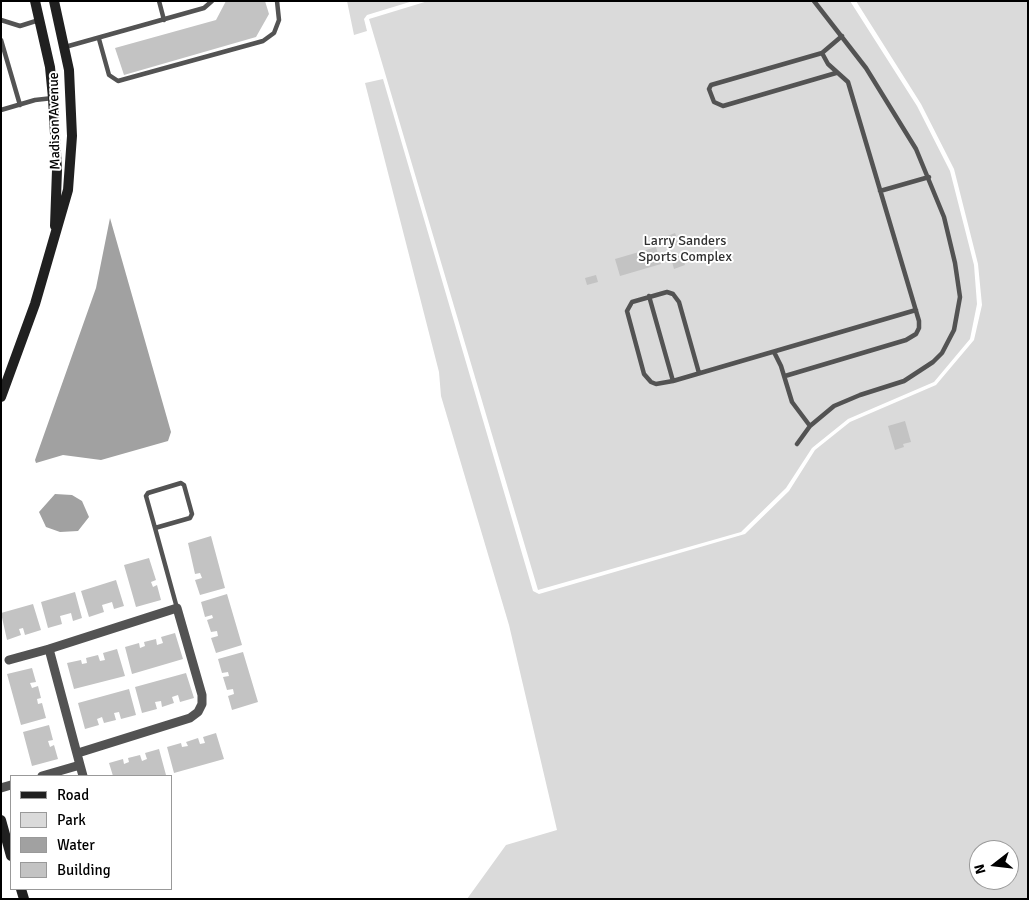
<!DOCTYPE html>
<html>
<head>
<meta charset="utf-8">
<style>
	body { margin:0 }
	#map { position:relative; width:1029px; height:900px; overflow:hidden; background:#fff; font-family:Signika,sans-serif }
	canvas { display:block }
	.frame { position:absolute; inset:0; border:2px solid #000; pointer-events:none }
	.legend { position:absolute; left:10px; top:775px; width:162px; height:115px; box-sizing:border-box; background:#fff; border:1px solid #999; margin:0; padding:6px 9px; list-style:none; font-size:15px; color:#000 }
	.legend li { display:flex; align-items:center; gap:10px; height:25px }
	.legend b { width:25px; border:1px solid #999 }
	.north { position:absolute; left:969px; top:840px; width:50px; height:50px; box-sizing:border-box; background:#fff; border:1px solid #999; border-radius:50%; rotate:254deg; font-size:14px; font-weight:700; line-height:20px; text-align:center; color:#000 }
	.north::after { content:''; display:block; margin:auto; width:18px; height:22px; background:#000; clip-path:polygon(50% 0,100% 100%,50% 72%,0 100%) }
</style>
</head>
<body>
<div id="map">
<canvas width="1029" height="900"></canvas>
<div class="frame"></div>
<ul class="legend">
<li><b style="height:6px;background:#202020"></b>Road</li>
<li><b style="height:14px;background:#dadada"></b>Park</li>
<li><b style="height:14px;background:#a1a1a1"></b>Water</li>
<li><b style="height:14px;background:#c3c3c3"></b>Building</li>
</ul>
<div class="north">N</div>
</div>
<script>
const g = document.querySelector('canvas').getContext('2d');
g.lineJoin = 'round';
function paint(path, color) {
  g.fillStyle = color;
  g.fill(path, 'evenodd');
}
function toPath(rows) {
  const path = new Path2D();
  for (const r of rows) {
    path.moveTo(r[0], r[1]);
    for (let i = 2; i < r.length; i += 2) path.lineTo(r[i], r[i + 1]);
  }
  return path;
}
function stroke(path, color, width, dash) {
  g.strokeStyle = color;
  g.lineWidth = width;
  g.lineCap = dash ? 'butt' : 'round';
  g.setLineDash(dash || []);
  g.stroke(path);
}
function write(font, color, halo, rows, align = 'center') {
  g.font = font + ' Signika,sans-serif';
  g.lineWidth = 4;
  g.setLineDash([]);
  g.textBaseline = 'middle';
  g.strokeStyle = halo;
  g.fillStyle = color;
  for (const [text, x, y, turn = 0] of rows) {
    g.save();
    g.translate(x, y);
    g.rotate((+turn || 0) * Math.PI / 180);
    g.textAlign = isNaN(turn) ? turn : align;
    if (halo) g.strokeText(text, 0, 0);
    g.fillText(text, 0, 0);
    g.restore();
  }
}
const green = toPath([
	[347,1,413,1,367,15,364,19,367,31,354,35],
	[428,1,850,1,917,106,950,171,974,265,977,304,970,339,934,382,848,419,812,448,786,488,741,532,538,590,369,19],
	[856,1,1028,1,1028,899,467,899,506,845,557,830,509,625,441,396,439,372,365,83,383,79,533,591,539,594,745,534,789,491,815,450,850,422,936,385,974,340,982,305,978,264,954,169,921,104],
	[979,850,1009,850,1009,880,979,880]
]);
const water = toPath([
	[110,218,171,432,168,441,101,460,63,455,36,463,35,460,96,288],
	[55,494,72,495,82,501,89,517,78,531,60,532,46,527,39,512]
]);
const building = toPath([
	[226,1,265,1,269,14,256,37,124,75,115,48,216,20],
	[675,233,679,244,668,248,665,237],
	[656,247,661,264,620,276,615,259],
	[682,255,685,265,674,269,671,258],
	[596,275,598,282,587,285,585,278],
	[905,421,911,442,903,444,904,447,895,450,888,426],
	[211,536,225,588,200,595,195,580,202,578,200,573,195,574,188,543],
	[149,558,156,580,151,582,153,587,157,585,161,600,136,607,124,565],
	[116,580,124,606,114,609,112,602,102,605,104,612,89,617,81,591],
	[75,592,82,618,73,621,71,613,60,616,62,624,48,628,41,602],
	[227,594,242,645,216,653,211,638,218,636,217,631,211,632,207,620,213,618,212,615,205,617,201,602],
	[33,604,41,630,25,635,23,628,19,629,21,635,7,640,1,613],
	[175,633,183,659,132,674,125,647,139,643,140,648,145,646,144,642,156,639,157,645,163,643,161,637],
	[117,649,125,676,74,689,67,663,81,660,82,664,87,663,86,658,98,655,100,661,105,660,103,653],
	[243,652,258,702,232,710,228,696,234,694,233,689,227,690,223,677,229,676,228,672,222,673,218,659],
	[32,668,36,682,30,683,32,688,38,686,41,698,37,699,38,704,42,703,46,718,21,725,7,674],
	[186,673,194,698,180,702,178,695,172,697,174,703,162,707,161,701,155,702,157,709,142,713,135,687],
	[129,689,136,715,121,719,119,712,114,713,116,720,104,723,102,717,97,719,99,725,85,729,78,703],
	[49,725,53,740,48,741,50,747,54,745,58,759,32,766,23,732],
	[216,733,224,759,174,773,167,747,181,743,182,747,188,746,186,742,198,738,200,744,205,743,203,737],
	[159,749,166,775,113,776,109,763,123,759,124,764,129,762,128,758,140,755,142,761,147,759,145,753]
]);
const service = toPath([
	[159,1,164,20],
	[1,20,20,26,39,20],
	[99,39,109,75,118,81,263,41,274,33,279,20,277,1],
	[1,40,20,105],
	[65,47,204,8,212,1],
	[836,73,723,106,714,102,709,89,711,85,822,53,842,36],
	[1,110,35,100,53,98],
	[880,191,929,177],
	[649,296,673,381],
	[774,352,781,366,792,402,810,426],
	[699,373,679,302,673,294,667,292,632,302,627,311,644,374,651,382,656,384,673,381,916,310],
	[785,376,906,340,916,334,919,328,919,321,848,82,828,64,822,53],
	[797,444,810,426,834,406,860,395,904,381,933,362,942,353,954,330,960,297,955,263,944,217,916,149,866,68,814,1],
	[155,528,190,518,192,514,184,485,181,483,148,493,146,496,155,528,177,608]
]);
const minor = toPath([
	[9,660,49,649],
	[80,765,83,776],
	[42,776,80,765,49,649,177,608,202,695,202,704,198,712,190,718,78,753],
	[1,788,11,785]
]);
const secondary = toPath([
	[35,1,50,67,53,98,57,170,55,226],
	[1,397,35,304,68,190,72,136,69,70,54,1],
	[1,820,11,856],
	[21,889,24,899]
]);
const streetNames = [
	["Madison Avenue",55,121,-91]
];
const parkNames = [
	["Larry Sanders",685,241],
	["Sports Complex",685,257]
];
paint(green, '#dadada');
paint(water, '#a1a1a1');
paint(building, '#c3c3c3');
stroke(service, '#535353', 4.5);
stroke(minor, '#535353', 9);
stroke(secondary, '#202020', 10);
write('14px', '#000', '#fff', streetNames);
write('14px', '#313131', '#fff', parkNames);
</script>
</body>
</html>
